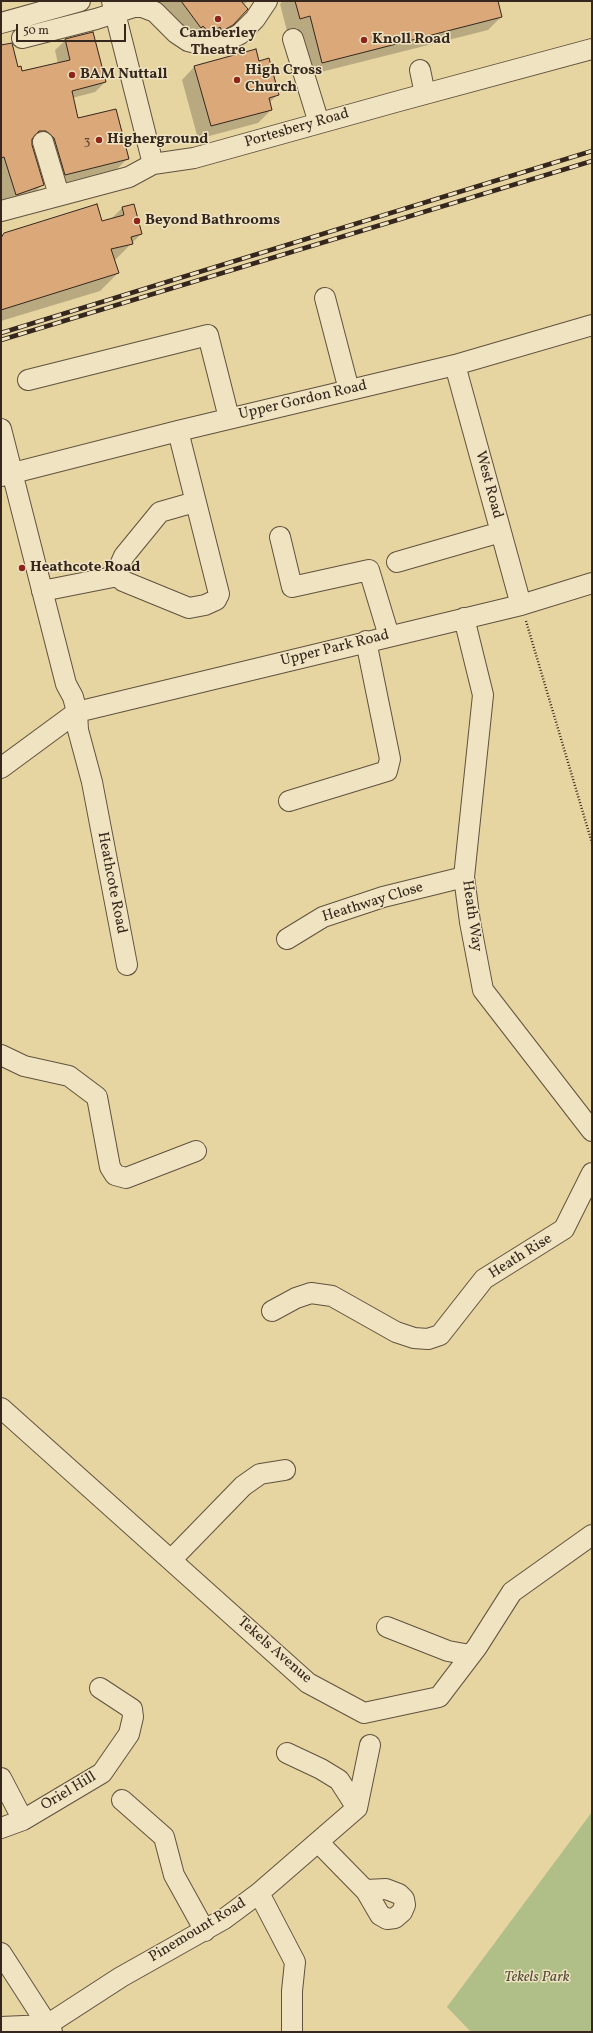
<!DOCTYPE html>
<html>
<head>
<meta charset="utf-8">
<style>
	body { margin:0 }
	#map { position:relative; width:593px; height:2033px; overflow:hidden; background:#e6d4a1; font-family:Vollkorn,serif }
	canvas { display:block }
	.frame { position:absolute; inset:0; border:2px solid #35271d; pointer-events:none }
	.scale { position:absolute; left:16px; top:24px; width:110px; height:18px; box-sizing:border-box; border:2px solid #35271d; border-top:0; padding-left:5px; font-size:12px; line-height:14px; white-space:nowrap; color:#35271d; -webkit-text-stroke:3px #efe3c2; paint-order:stroke }
</style>
</head>
<body>
<div id="map">
<canvas width="593" height="2033"></canvas>
<div class="frame"></div>
<div class="scale">50 m</div>
</div>
<script>
const g = document.querySelector('canvas').getContext('2d');
g.lineJoin = 'round';
function paint(path, color) {
  g.fillStyle = color;
  g.fill(path, 'evenodd');
}
function toPath(rows) {
  const path = new Path2D();
  for (const r of rows) {
    path.moveTo(r[0], r[1]);
    for (let i = 2; i < r.length; i += 2) path.lineTo(r[i], r[i + 1]);
  }
  return path;
}
function stroke(path, color, width, dash) {
  g.strokeStyle = color;
  g.lineWidth = width;
  g.lineCap = dash ? 'butt' : 'round';
  g.setLineDash(dash || []);
  g.stroke(path);
}
function write(font, color, halo, rows, align = 'center') {
  g.font = font + ' Vollkorn,serif';
  g.lineWidth = 3;
  g.setLineDash([]);
  g.textBaseline = 'middle';
  g.strokeStyle = halo;
  g.fillStyle = color;
  for (const [text, x, y, turn = 0] of rows) {
    g.save();
    g.translate(x, y);
    g.rotate((+turn || 0) * Math.PI / 180);
    g.textAlign = isNaN(turn) ? turn : align;
    if (halo) g.strokeText(text, 0, 0);
    g.fillText(text, 0, 0);
    g.restore();
  }
}
const green = toPath([
	[592,1812,592,2032,471,2032,447,2007]
]);
const shadow = toPath([
	[154,1,248,1,243,5,232,24,219,37,188,39,161,4,158,6],
	[283,1,497,1,501,17,488,30,309,75,297,28,287,31,280,4],
	[66,40,105,82,95,92,72,98,78,120,127,159,117,169,55,185,35,141,31,141,43,184,32,195,1,206,1,46,21,73,58,64,55,50],
	[258,62,277,95,269,103,271,110,258,123,198,139,182,80,195,66],
	[122,208,141,234,114,261,118,273,100,291,1,321,1,237,4,234,102,222,110,220]
]);
const building = toPath([
	[181,1,241,1,248,9,233,25,222,31,220,27,213,32,208,32,203,26,201,28,181,1],
	[295,1,498,1,502,17,322,63,310,16,300,19,295,1],
	[93,32,106,82,72,91,78,118,116,109,129,159,65,175,54,138,46,131,39,131,32,139,32,145,44,185,16,195,4,157,1,158,1,45,12,43,18,67,21,66,22,71,70,60,65,39,93,32],
	[256,49,259,61,269,58,279,95,269,98,272,110,211,126,194,66,256,49],
	[97,204,102,221,124,215,122,207,134,204,142,234,131,237,133,244,111,249,119,273,1,310,1,238,4,233,97,204]
]);
const path = toPath([
	[526,621,592,843]
]);
const minor = toPath([
	[112,1,153,164],
	[1,23,80,1],
	[22,38,96,19,134,7,142,7,155,12,176,33,188,41,200,44,223,43,240,34,255,19,267,1],
	[293,39,319,123],
	[420,70,425,94],
	[43,142,59,195],
	[1,211,129,177,153,164,194,158,399,101,592,49],
	[325,298,349,390],
	[455,365,521,605],
	[28,380,208,335,229,418],
	[1,429,66,684,73,697,77,712,78,730,92,782,127,965],
	[178,431,219,594,216,600,205,605,189,608,123,581,118,576,120,565,124,556,160,512,195,502],
	[1,476,178,431,455,365,592,325],
	[280,537,292,587,369,570,389,636],
	[397,562,501,532],
	[42,591,118,576],
	[464,618,483,695,464,877,470,922,483,990,592,1131],
	[1,768,77,712,521,605,592,583],
	[289,801,387,771,390,759,366,641],
	[287,939,323,917,383,897,464,877],
	[1,1055,24,1066,69,1076,97,1097,110,1167,115,1175,126,1178,196,1151],
	[272,1311,296,1298,311,1293,332,1296,396,1332,414,1338,428,1339,440,1335,484,1279,564,1229,592,1173],
	[1,1408,308,1683,364,1713,439,1697,477,1647,512,1592,592,1535],
	[171,1560,243,1486,260,1474,285,1470],
	[387,1627,448,1651,470,1655],
	[287,1753,321,1769,339,1780,357,1808],
	[1,1778,23,1820],
	[122,1800,164,1837,174,1875,205,1931],
	[357,1808,370,1745],
	[1,1828,23,1820,102,1773,129,1734,133,1717,132,1709,100,1688],
	[318,1842,366,1891,380,1915,387,1919,395,1918,402,1912,405,1905,404,1899,399,1894,386,1889,366,1890],
	[259,1893,295,1962,292,1991,292,2032],
	[1,1953,52,2032],
	[1,2027,47,2025,121,1977,224,1919,259,1893,357,1808]
]);
const rail = toPath([
	[1,333,592,151],
	[1,340,592,161]
]);
const markers = [
	[218,19,4,"#8f2418"],
	[364,40,4,"#8f2418"],
	[72,75,4,"#8f2418"],
	[237,80,4,"#8f2418"],
	[99,140,4,"#8f2418"],
	[137,221,4,"#8f2418"],
	[22,568,4,"#8f2418"]
];
const numberNames = [
	["3",87,143]
];
const poiNames = [
	["Camberley",218,34,"center"],
	["Theatre",218,51,"center"],
	["Knoll Road",372,40],
	["High Cross",245,71],
	["Church",245,88],
	["BAM Nuttall",80,75],
	["Higherground",107,140],
	["Beyond Bathrooms",145,221],
	["Heathcote Road",30,568]
];
const streetNames = [
	["Portesbery Road",297,129,-16],
	["Upper Gordon Road",303,401,-13],
	["West Road",488,485,75],
	["Upper Park Road",335,649,-14],
	["Heathcote Road",111,883,79],
	["Heathway Close",373,903,-17],
	["Heath Way",471,916,82],
	["Heath Rise",521,1257,-32],
	["Tekels Avenue",274,1651,41],
	["Oriel Hill",69,1792,-31],
	["Pinemount Road",198,1931,-31]
];
const parkNames = [
	["Tekels Park",537,1978]
];
paint(green, '#b0be88');
paint(shadow, '#0003');
paint(building, '#daa879');
stroke(building, '#35271d', 1);
stroke(minor, '#61523e', 22);
stroke(path, '#35271d', 2.5, [1, 2]);
stroke(minor, '#efe3c2', 20);
stroke(rail, '#35271d', 4.5);
stroke(rail, '#efe3c2', 3, [9]);
for (const [x, y, r, color] of markers) {
  const dot = new Path2D();
  dot.arc(x, y, r, 0, 2 * Math.PI);
  g.fillStyle = color;
  g.fill(dot);
  stroke(dot, '#efe3c2', 1.5);
}
write('13px', '#5e4734', null, numberNames);
write('bold 15px', '#35271d', '#efe3c2', poiNames, 'left');
write('15px', '#35271d', '#efe3c2', streetNames);
write('italic 15px', '#544d38', '#efe3c2', parkNames);
</script>
</body>
</html>
